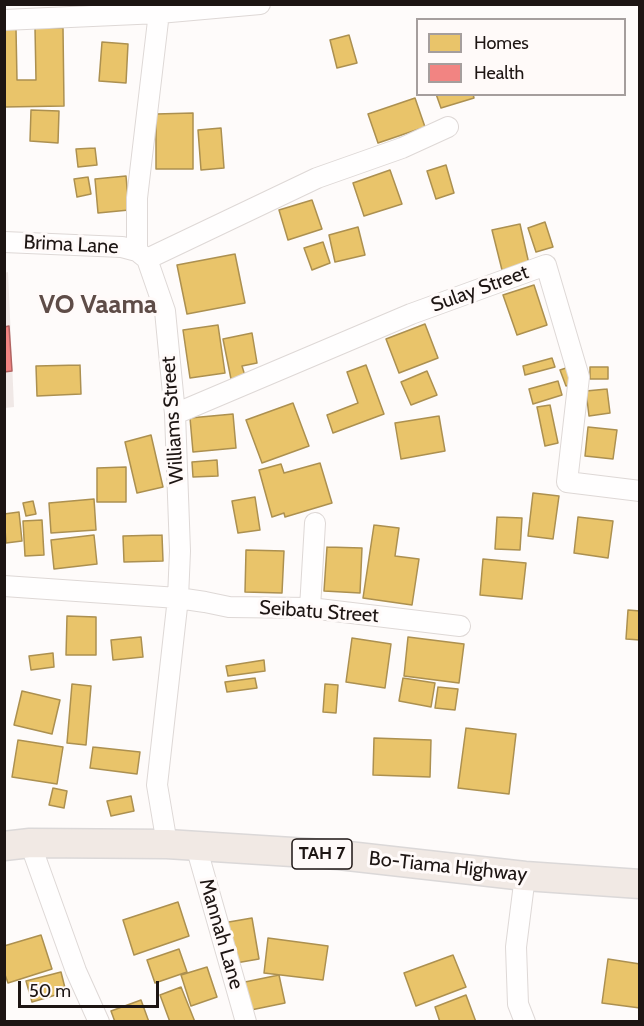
<!DOCTYPE html>
<html>
<head>
<meta charset="utf-8">
<style>
	body { margin:0 }
	#map { position:relative; width:644px; height:1026px; overflow:hidden; background:#fefbfa; font-family:Cabin,sans-serif }
	canvas { display:block }
	.frame { position:absolute; inset:0; border:6px solid #1d1513; pointer-events:none }
	.legend { position:absolute; left:416px; top:18px; width:210px; height:78px; box-sizing:border-box; background:#fffaf9; border:2px solid #a59e9d; margin:0; padding:8px 10px; list-style:none; font-size:18px; color:#1d1513 }
	.legend li { display:flex; align-items:center; gap:12px; height:30px }
	.legend b { width:30px; border:2px solid #a59e9d }
	.scale { position:absolute; left:18px; top:981px; width:141px; height:27px; box-sizing:border-box; border:3px solid #1d1513; border-top:0; padding-left:8px; font-size:18px; line-height:21px; white-space:nowrap; color:#1d1513; -webkit-text-stroke:4px #fffaf9; paint-order:stroke }
</style>
</head>
<body>
<div id="map">
<canvas width="644" height="1026"></canvas>
<div class="frame"></div>
<ul class="legend">
<li><b style="height:16px;background:#e9c46a"></b>Homes</li>
<li><b style="height:16px;background:#f28482"></b>Health</li>
</ul>
<div class="scale">50 m</div>
</div>
<script>
const g = document.querySelector('canvas').getContext('2d');
g.lineJoin = 'round';
function paint(path, color) {
  g.fillStyle = color;
  g.fill(path, 'evenodd');
}
function toPath(rows) {
  const path = new Path2D();
  for (const r of rows) {
    path.moveTo(r[0], r[1]);
    for (let i = 2; i < r.length; i += 2) path.lineTo(r[i], r[i + 1]);
  }
  return path;
}
function stroke(path, color, width, dash) {
  g.strokeStyle = color;
  g.lineWidth = width;
  g.lineCap = dash ? 'butt' : 'round';
  g.setLineDash(dash || []);
  g.stroke(path);
}
function write(font, color, halo, rows, align = 'center') {
  g.font = font + ' Cabin,sans-serif';
  g.lineWidth = 6;
  g.setLineDash([]);
  g.textBaseline = 'middle';
  g.strokeStyle = halo;
  g.fillStyle = color;
  for (const [text, x, y, turn = 0] of rows) {
    g.save();
    g.translate(x, y);
    g.rotate((+turn || 0) * Math.PI / 180);
    g.textAlign = isNaN(turn) ? turn : align;
    if (halo) g.strokeText(text, 0, 0);
    g.fillText(text, 0, 0);
    g.restore();
  }
}
const built = toPath([
	[8,272,14,407,5,408,4,273]
]);
const homes = toPath([
	[35,28,63,28,64,106,4,107,4,29,16,29,17,80,36,80,35,28],
	[349,35,357,63,337,68,330,40,349,35],
	[102,42,128,44,126,83,99,81,102,42],
	[436,94,473,94,474,98,441,108,436,94],
	[415,98,425,127,378,143,368,114,415,98],
	[31,110,59,111,58,143,30,141,31,110],
	[193,113,193,169,156,169,156,114,193,113],
	[221,128,224,168,201,170,198,130,221,128],
	[95,148,97,165,78,167,76,149,95,148],
	[446,165,454,193,436,199,427,171,446,165],
	[390,170,402,204,364,216,353,183,390,170],
	[126,176,129,210,98,213,95,179,126,176],
	[88,177,91,194,77,197,74,179,88,177],
	[312,200,322,229,288,240,279,210,312,200],
	[545,222,553,247,536,252,528,228,545,222],
	[520,224,529,264,502,270,492,230,520,224],
	[358,227,365,255,335,262,329,235,358,227],
	[323,242,330,263,312,270,304,248,323,242],
	[235,254,245,303,187,314,177,265,235,254],
	[534,285,547,325,517,335,503,295,534,285],
	[425,324,438,358,399,373,386,339,425,324],
	[218,325,225,373,190,378,183,330,218,325],
	[252,333,257,363,242,366,245,376,231,379,223,339,252,333],
	[552,358,555,367,525,375,523,366,552,358],
	[80,365,81,394,37,396,36,366,80,365],
	[366,365,384,414,333,433,327,415,358,403,347,372,366,365],
	[569,367,574,384,566,386,560,370,569,367],
	[590,367,608,367,608,379,590,379,590,367],
	[427,371,437,395,411,405,401,382,427,371],
	[558,381,562,395,533,404,529,389,558,381],
	[607,389,610,413,589,416,586,391,607,389],
	[293,403,309,446,262,463,246,420,293,403],
	[550,405,558,443,545,446,537,407,550,405],
	[233,414,236,448,193,452,190,418,233,414],
	[439,416,445,451,401,459,395,423,439,416],
	[588,427,617,430,613,459,585,456,588,427],
	[151,435,163,487,137,493,125,442,151,435],
	[217,460,218,476,193,477,192,462,217,460],
	[320,463,332,503,285,517,284,513,272,517,259,470,281,464,284,473,320,463],
	[126,467,126,502,97,502,97,468,126,467],
	[533,493,559,496,553,539,528,536,533,493],
	[255,497,260,530,238,533,232,501,255,497],
	[94,499,96,530,51,533,49,503,94,499],
	[33,501,36,514,26,516,23,503,33,501],
	[19,512,22,541,6,543,4,514,19,512],
	[497,517,522,518,520,550,495,549,497,517],
	[578,517,613,521,608,558,574,553,578,517],
	[42,520,44,555,25,556,23,521,42,520],
	[374,525,399,528,395,556,419,559,412,605,363,598,374,525],
	[94,535,97,564,54,569,51,540,94,535],
	[162,535,163,561,124,562,123,536,162,535],
	[327,547,362,548,360,593,324,591,327,547],
	[246,550,284,551,282,593,245,592,246,550],
	[483,559,526,563,522,599,480,595,483,559],
	[628,610,640,611,640,640,626,639,628,610],
	[67,616,96,617,96,655,66,655,67,616],
	[141,637,143,657,113,660,111,640,141,637],
	[408,637,464,644,459,683,404,676,408,637],
	[352,638,391,644,385,688,346,682,352,638],
	[53,653,54,667,31,670,29,656,53,653],
	[264,660,265,671,228,676,226,666,264,660],
	[255,678,257,688,227,692,225,682,255,678],
	[403,678,435,683,431,707,399,701,403,678],
	[72,684,91,686,86,745,67,743,72,684],
	[325,684,338,685,336,713,323,712,325,684],
	[438,687,458,689,455,710,435,708,438,687],
	[22,691,60,700,52,734,14,725,22,691],
	[466,728,516,734,509,794,458,788,466,728],
	[374,738,431,740,430,777,373,775,374,738],
	[18,740,63,747,57,784,12,777,18,740],
	[93,747,140,752,137,774,90,768,93,747],
	[53,788,67,791,64,808,49,805,53,788],
	[131,796,134,811,111,816,107,801,131,796],
	[178,902,189,936,134,955,123,920,178,902],
	[252,918,259,959,230,964,223,923,252,918],
	[41,935,52,969,8,983,4,972,4,946,41,935],
	[268,938,328,946,323,980,264,973,268,938],
	[179,949,187,972,155,983,147,960,179,949],
	[453,955,466,987,416,1006,404,973,453,955],
	[608,959,640,964,640,1008,602,1003,608,959],
	[207,967,217,997,191,1006,181,975,207,967],
	[61,972,66,992,32,1002,26,981,61,972],
	[279,975,285,1003,246,1011,240,983,279,975],
	[181,987,195,1022,170,1022,160,995,181,987],
	[466,995,476,1022,440,1022,435,1007,466,995],
	[141,1000,149,1022,115,1022,111,1011,141,1000]
]);
const health = toPath([
	[9,326,12,371,4,372,4,327,9,326]
]);
const minor = toPath([
	[160,4,137,198,137,251,147,259,165,311,175,414,180,551,178,598,157,785,167,844],
	[4,20,159,13,260,4],
	[4,242,122,247,137,251],
	[147,259,317,178,402,148,448,127],
	[175,414,411,314,546,265,579,377,567,482,640,491],
	[4,586,178,598,205,602,229,607,310,608,460,626],
	[310,608,315,523],
	[30,843,76,971,99,1022],
	[196,846,246,1022],
	[525,876,516,947,518,1004,525,1022]
]);
const highway = toPath([
	[4,846,30,843,167,844,339,855,525,876,640,884]
]);
const shields = [
	[322,854,60]
];
const shieldNames = [
	["TAH 7",322,854]
];
const streetNames = [
	["Brima Lane",71,245,3],
	["Sulay Street",480,289,-20],
	["Williams Street",173,420,-94],
	["Seibatu Street",319,612,4],
	["Bo-Tiama Highway",448,867,6],
	["Mannah Lane",221,934,74]
];
const districtNames = [
	["VO Vaama",98,305]
];
paint(built, '#f0e8e6');
paint(homes, '#e9c46a');
stroke(homes, '#ac9050', 1.5);
paint(health, '#f28482');
stroke(health, '#b26361', 1.5);
stroke(minor, '#ded8d6', 22);
stroke(highway, '#dbd8d8', 31);
stroke(minor, '#fffefe', 20);
stroke(highway, '#f1e9e4', 28);
for (const [x, y, w] of shields) {
  const box = new Path2D();
  box.roundRect(x - w / 2, y - 15, w, 30, 4.5);
  g.fillStyle = '#fffaf9';
  g.fill(box);
  stroke(box, '#1d1513', 1.5);
}
write('bold 18px', '#1d1513', null, shieldNames);
write('20px', '#1d1513', '#fffaf9', streetNames);
write('bold 26px', '#5e4c47', '#fffaf9', districtNames);
</script>
</body>
</html>
